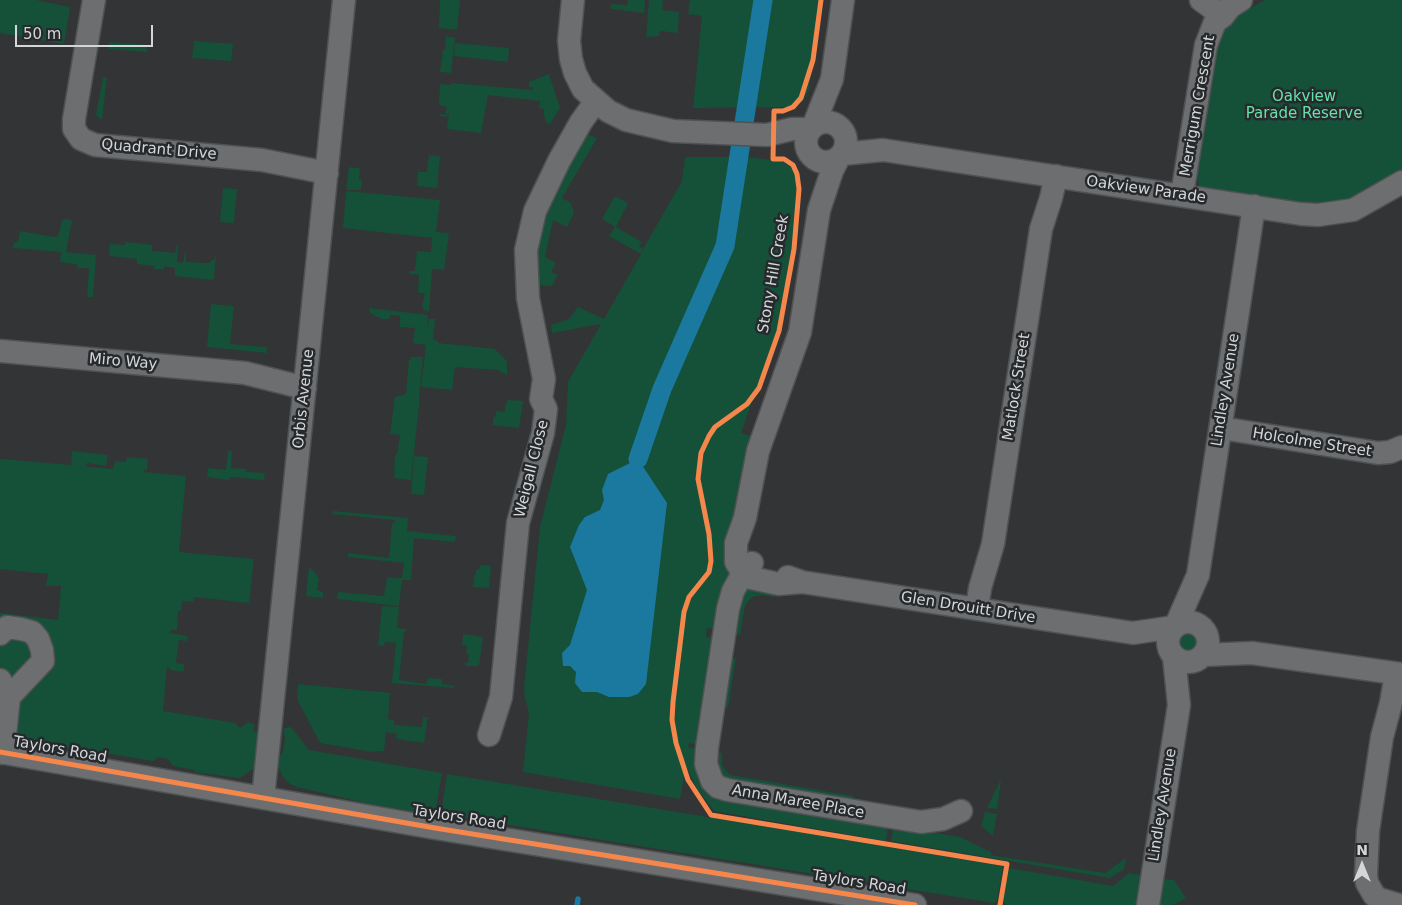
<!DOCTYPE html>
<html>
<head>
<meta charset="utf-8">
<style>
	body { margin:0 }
	#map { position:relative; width:1402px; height:905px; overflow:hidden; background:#323436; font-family:"DejaVu Sans",sans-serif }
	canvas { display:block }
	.north { position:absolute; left:1337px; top:840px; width:50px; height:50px; -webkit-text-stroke:4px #272a2d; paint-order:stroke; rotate:0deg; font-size:14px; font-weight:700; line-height:20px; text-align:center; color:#d5d6d8 }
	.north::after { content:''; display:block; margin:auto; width:18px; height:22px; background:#d5d6d8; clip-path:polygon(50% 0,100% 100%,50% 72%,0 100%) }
	.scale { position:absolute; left:15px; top:25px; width:138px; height:22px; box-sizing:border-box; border:2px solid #d5d6d8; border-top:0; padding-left:6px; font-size:15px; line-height:18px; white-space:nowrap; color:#d5d6d8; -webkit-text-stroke:4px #272a2d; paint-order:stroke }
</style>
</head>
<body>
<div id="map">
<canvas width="1402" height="905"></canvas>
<div class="north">N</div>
<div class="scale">50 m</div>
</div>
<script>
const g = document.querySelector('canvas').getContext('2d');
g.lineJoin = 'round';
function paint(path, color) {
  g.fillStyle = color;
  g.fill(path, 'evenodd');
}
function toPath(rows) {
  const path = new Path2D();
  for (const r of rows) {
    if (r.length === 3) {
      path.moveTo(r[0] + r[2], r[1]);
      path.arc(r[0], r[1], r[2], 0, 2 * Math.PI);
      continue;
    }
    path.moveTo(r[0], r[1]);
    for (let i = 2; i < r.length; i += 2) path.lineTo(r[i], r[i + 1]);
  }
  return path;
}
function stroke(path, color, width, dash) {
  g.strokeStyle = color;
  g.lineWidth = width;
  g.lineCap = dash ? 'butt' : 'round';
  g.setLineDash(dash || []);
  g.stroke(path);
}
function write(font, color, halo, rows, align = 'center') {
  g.font = font + ' "DejaVu Sans",sans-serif';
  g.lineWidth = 5;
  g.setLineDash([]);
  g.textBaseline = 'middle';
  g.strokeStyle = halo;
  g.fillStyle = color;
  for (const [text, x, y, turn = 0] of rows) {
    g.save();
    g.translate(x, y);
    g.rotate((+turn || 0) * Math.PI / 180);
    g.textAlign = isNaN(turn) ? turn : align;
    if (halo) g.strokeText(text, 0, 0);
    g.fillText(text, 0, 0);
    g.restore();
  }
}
const green = toPath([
	[0,0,36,0,70,7,64,44,0,33],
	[440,0,460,0,457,30,439,28],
	[628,0,645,0,644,13,611,9,611,4,627,5],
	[649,0,663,0,662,10,679,12,678,33,660,31,659,36,646,37],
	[690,0,823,0,809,90,803,101,790,107,693,108,702,16,688,14],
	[1265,0,1402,0,1402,172,1351,202,1331,207,1206,192,1199,185,1196,168,1214,50,1221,32,1233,17,1249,7,1251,8],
	[446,36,455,38,451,73,440,72,443,50,445,50],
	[194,41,233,44,231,61,192,58],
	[109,42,147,45,147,52,108,49],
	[455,43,509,48,508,62,454,56],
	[549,74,560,108,550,124,546,122,544,115,544,109,539,108,540,101,488,95,481,133,447,129,449,110,447,117,440,116,440,114,445,115,447,107,439,105,440,84,451,85,451,83,533,90,533,88,529,87,529,82],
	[103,77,107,77,102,120,96,115],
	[586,134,597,138,562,198,571,203,574,213,567,227,553,220,545,257,556,263,551,272,558,275,552,286,537,285,534,267,543,213],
	[429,155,440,156,437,188,417,186,418,172,427,172],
	[685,157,747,157,780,161,793,168,799,180,798,207,780,322,741,433,750,436,752,439,732,573,715,629,707,628,706,637,714,638,697,745,689,743,688,747,697,749,698,780,700,785,708,793,888,827,886,841,714,811,696,787,686,766,680,799,523,772,529,713,525,698,524,688,540,527,566,425,568,382,601,324,552,333,551,325,569,319,578,307,604,319,641,254,609,236,615,227,602,219,615,196,628,203,616,227,642,242,639,247,643,249,682,181],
	[349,167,358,168,360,169,359,180,362,180,361,190,346,190],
	[223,188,237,189,234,223,220,222],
	[346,191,440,200,436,232,449,233,444,270,432,269,429,312,424,310,422,306,425,293,418,293,419,275,409,274,410,271,415,271,417,251,431,252,432,238,343,228],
	[64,219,72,220,66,252,96,255,93,297,87,297,89,268,78,268,76,264,60,262,61,252,13,248,14,242,18,242,20,231,54,237,58,236,62,221],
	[126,242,152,245,152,251,175,253,176,246,178,247,177,262,183,263,185,252,186,252,186,262,209,263,214,259,216,255,214,278,212,280,175,276,175,268,164,266,164,269,154,269,154,266,137,264,137,259,109,256,110,244,125,245],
	[211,304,234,306,230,344,267,347,267,353,207,347],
	[369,308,428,315,427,329,429,319,435,319,433,340,438,341,438,343,495,349,507,361,507,375,498,370,455,367,452,390,421,387,426,345,413,343,415,328,400,327,400,316,390,315,389,319,382,319,370,313],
	[411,357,423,357,419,396,420,396,411,480,394,478,395,455,397,454,400,435,390,434,395,397,406,394,409,359,411,360],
	[508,400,523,401,519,428,493,425,493,417,495,417,496,411,505,412,505,406],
	[72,451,108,455,106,466,87,463,86,466,81,466,113,469,115,461,126,462,127,457,148,459,147,470,144,470,144,472,186,476,179,552,254,559,249,603,194,597,193,602,182,601,181,611,178,611,177,630,171,630,170,633,188,636,187,641,179,640,176,663,184,664,184,669,183,672,171,670,167,666,163,711,235,723,240,728,248,722,254,724,255,726,252,730,256,732,260,737,258,763,254,768,240,778,193,772,195,770,173,766,168,759,158,757,153,761,93,751,14,742,12,708,52,655,0,625,0,613,58,620,61,586,46,586,48,574,0,569,0,459,71,465],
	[228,451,232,451,231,468,246,469,246,472,265,473,264,480,230,477,229,480,207,477,208,468,226,470],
	[414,456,428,457,424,495,411,494],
	[333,511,408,518,407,531,456,536,455,542,414,538,411,580,402,580,399,606,337,599,338,592,384,596,387,577,402,578,404,563,348,557,348,553,389,558,392,523,395,523,394,520,332,514],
	[480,565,491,566,489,588,473,587,474,575,476,575,476,570,479,570],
	[309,567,317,575,317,578,319,578,317,590,323,592,323,598,306,596],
	[751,587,775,591,774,597,762,595,752,597,745,605,740,635,732,634,736,605,746,590],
	[382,606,399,607,397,628,407,629,404,632,399,680,426,684,428,678,442,679,442,684,454,686,454,688,392,683,396,643,385,642,384,646,378,645],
	[1188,642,10],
	[13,632,39,649,15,676,7,675,0,666,0,640],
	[463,634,483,637,479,666,465,666,465,663,468,663,469,654,466,654,467,645,462,645],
	[736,658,728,708,722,705,729,660],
	[298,684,390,693,388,719,394,720,394,725,422,727,423,717,428,717,424,743,396,739,397,734,386,732,384,751,372,752,320,743,297,699],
	[291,727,309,750,442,773,436,808,432,808,431,814,374,805,297,787,290,784,283,777,278,767,277,760,283,752,285,738,283,730,285,728],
	[717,752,722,753,722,765,727,772,731,775,853,796,853,801,730,783,717,774],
	[447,774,1003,866,997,901,994,903,441,814],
	[1000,781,1001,781,997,809,987,808],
	[985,812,997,814,993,836,981,826],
	[895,826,960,837,991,852,991,855,1105,873,1126,858,1124,869,1110,878,891,841,893,828],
	[1009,868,1113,886,1129,873,1140,875,1142,877,1137,905,1007,905,1003,902],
	[1164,879,1174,880,1186,898,1173,905,1158,905,1162,880]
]);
const water = toPath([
	[638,459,667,503,646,684,638,694,629,697,609,697,597,692,582,692,575,683,576,672,570,666,563,666,562,653,570,645,587,590,570,547,579,525,585,517,600,510,604,500,602,490,608,474]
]);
const stream = toPath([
	[577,905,578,899]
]);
const canal = toPath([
	[638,459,662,389,725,246,763,0]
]);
const minor = toPath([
	[94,0,74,119,74,129,81,139,95,145,262,160,327,173],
	[573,0,569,41,571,59,575,73,583,89,608,111,626,120,673,131,767,135,792,129,810,129],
	[1201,0,1223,16],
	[826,142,20],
	[813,127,832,79,843,0],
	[842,154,883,150,1301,214,1318,215,1353,210,1402,182],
	[1182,195,1206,45,1215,22,1223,16,1230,7,1241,0],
	[0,351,245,373,305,388],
	[1221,428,1378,453,1390,452,1402,447],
	[752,563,743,573,733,591,728,609,707,748,706,764,712,781,718,787,728,790,921,822,943,819,961,811],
	[788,577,802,582,1133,633,1174,627],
	[802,582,779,584,751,578,743,573,736,562,736,543,745,518,758,451,800,332,819,210,832,171,839,157],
	[977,609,980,588,993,544,1041,229,1051,198,1056,176],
	[1188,642,20],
	[1176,625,1198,575,1254,206],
	[0,634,7,627,21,629,32,632,38,639,42,650,43,661,9,697],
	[1203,655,1252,653,1402,674],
	[1396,674,1391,703,1382,737,1368,831,1366,875,1367,883,1374,895,1379,899,1399,905],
	[0,680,9,697,3,753],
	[489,735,501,697,518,523,543,433,546,409,541,399,544,379,528,298,526,250,535,211,559,161,581,122,596,101],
	[0,752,435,828,915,905],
	[263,798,344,0],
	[1148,905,1179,705,1174,657]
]);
const cycleway = toPath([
	[821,0,813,60,801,98,793,107,783,111,774,111,773,159,784,159,793,165,797,174,799,189,794,249,779,331,759,388,747,404,715,427,709,436,701,453,698,479,709,534,711,561,709,572,689,597,684,612,673,702,672,720,676,743,688,780,711,815,1007,864,1000,905],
	[0,752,435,828,915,905]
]);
const parkNames = [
	["Oakview",1304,97],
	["Parade Reserve",1304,114]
];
const streetNames = [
	["Merrigum Crescent",1198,106,-80],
	["Quadrant Drive",159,150,5],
	["Oakview Parade",1146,190,8],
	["Stony Hill Creek",774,274,-80],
	["Miro Way",123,362,5],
	["Matlock Street",1017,387,-81],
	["Lindley Avenue",1226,390,-81],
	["Orbis Avenue",304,399,-84],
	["Holcolme Street",1312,443,9],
	["Weigall Close",532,469,-76],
	["Glen Drouitt Drive",968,608,9],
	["Taylors Road",60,750,10],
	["Anna Maree Place",798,802,10],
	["Lindley Avenue",1163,805,-81],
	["Taylors Road",459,818,9],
	["Taylors Road",859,883,9]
];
paint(green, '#155139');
paint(water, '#1b789f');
stroke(stream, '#1b789f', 5.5);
stroke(canal, '#1b789f', 19);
stroke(minor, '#4f5152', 25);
stroke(minor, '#6c6e6f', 22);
stroke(cycleway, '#f5874c', 5);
write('15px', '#65e1a9', '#272a2d', parkNames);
write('15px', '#d5d6d8', '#272a2d', streetNames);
</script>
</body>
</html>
